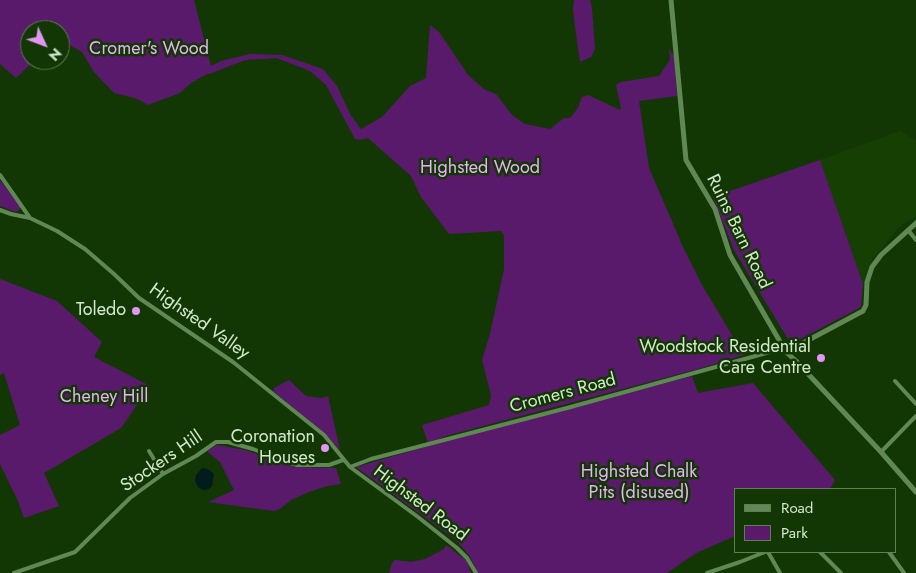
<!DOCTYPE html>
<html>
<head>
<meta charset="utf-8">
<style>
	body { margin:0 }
	#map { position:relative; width:916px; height:573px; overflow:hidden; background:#133704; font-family:Jost,sans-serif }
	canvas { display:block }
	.legend { position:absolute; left:734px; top:488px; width:162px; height:65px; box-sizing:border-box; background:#133704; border:1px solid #5f7e54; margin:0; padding:6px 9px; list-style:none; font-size:15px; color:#d2e8cc }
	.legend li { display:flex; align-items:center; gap:10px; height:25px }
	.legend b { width:25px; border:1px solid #5f7e54 }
	.north { position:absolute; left:20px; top:20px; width:50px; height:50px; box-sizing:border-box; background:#133704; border:1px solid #5f7e54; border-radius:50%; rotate:133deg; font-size:14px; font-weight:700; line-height:20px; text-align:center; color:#d2e8cc }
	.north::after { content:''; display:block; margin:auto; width:18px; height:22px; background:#de98f2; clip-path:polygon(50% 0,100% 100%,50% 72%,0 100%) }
</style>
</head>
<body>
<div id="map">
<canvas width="916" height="573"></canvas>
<ul class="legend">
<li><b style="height:6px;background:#608854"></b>Road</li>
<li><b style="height:14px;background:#5a1a6b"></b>Park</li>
</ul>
<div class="north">N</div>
</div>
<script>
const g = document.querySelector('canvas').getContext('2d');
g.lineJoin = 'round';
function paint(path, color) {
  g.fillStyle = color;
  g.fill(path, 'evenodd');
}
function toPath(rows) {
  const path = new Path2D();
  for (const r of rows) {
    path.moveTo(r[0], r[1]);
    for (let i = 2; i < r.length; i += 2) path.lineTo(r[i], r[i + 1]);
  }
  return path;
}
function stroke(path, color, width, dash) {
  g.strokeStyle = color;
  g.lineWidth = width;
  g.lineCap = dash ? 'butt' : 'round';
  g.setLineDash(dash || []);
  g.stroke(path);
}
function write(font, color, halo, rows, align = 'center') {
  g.font = font + ' Jost,sans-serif';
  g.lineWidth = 5;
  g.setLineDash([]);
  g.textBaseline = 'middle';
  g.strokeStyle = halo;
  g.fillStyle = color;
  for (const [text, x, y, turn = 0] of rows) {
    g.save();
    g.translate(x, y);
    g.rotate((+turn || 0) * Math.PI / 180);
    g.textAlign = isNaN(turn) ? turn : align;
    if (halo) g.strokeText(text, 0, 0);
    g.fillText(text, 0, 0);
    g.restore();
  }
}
const built = toPath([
	[900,131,916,141,916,217,900,226,872,260,863,284,820,160]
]);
const green = toPath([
	[0,0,194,0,211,66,221,61,250,54,282,55,323,69,337,86,350,114,361,129,382,117,410,86,426,78,430,25,439,32,468,75,485,90,496,94,512,115,525,124,550,129,564,118,570,118,578,108,582,97,588,95,620,110,621,108,616,85,621,82,659,76,670,60,669,49,674,56,677,96,639,101,649,168,683,247,702,285,744,355,698,369,449,435,428,443,422,425,489,405,491,395,482,360,490,334,504,269,504,235,501,231,449,234,421,197,411,176,368,138,360,140,355,139,326,85,310,71,277,58,245,60,212,73,207,74,191,83,180,93,148,105,138,99,114,93,94,72,82,52,60,40,60,30,30,30,30,60,35,60,16,78,0,64],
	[574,0,590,0,592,8,595,49,591,57,580,62,575,26,573,10],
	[820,160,863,284,861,307,791,344,734,250,713,197],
	[0,180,20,206,20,209,16,212,0,206],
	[0,279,57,301,102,342,94,357,150,386,121,428,44,473,59,506,24,518,18,501,0,464,0,435,20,425,4,373,0,375],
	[692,376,698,393,753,383,835,480,830,489,735,489,735,536,696,553,667,573,478,573,469,555,457,541,356,467,429,446],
	[289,380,306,396,322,398,328,396,340,450,325,434,273,391,274,388],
	[217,445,245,450,295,467,336,468,341,484,327,486,309,492,291,500,280,509,274,511,208,502,234,490,220,462,207,451],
	[446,545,467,561,471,573,389,573,392,563,395,560,411,562,425,559,444,549]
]);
const water = toPath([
	[202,468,208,469,214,474,212,486,209,489,203,490,198,487,195,481,196,475]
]);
const street = toPath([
	[0,175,30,218],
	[0,210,11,214,30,218,57,231,85,249,114,274,139,298,233,362,324,435,350,467,418,517,457,548,467,558,476,573],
	[908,230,916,240],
	[895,381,916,404],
	[149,451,163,474],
	[881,452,916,416],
	[350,467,371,459,567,408,770,352,782,347],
	[768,552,780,573],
	[820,552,841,573],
	[889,552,904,573],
	[14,573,75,552,130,498,163,474,196,456,216,442,228,442,253,449,281,460,297,465,329,465,343,460],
	[707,573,740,562,765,552]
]);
const secondary = toPath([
	[671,0,686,160,715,209,730,255,786,352,796,361,881,452,916,492],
	[786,352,863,311,866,305,867,282,872,267,881,255,916,223]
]);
const markers = [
	[136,311,5,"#de98f2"],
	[821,358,5,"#de98f2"],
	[325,448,5,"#de98f2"]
];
const parkNames = [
	["Cromer's Wood",149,50],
	["Highsted Wood",480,169],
	["Cheney Hill",104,398],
	["Highsted Chalk",639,473],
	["Pits (disused)",639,494]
];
const streetNames = [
	["Ruins Barn Road",738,232,64],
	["Highsted Valley",199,322,35],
	["Cromers Road",563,394,-15],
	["Stockers Hill",162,462,-34],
	["Highsted Road",420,504,37]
];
const poiNames = [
	["Toledo",126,311],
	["Woodstock Residential",811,348],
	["Care Centre",811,369],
	["Coronation",315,438],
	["Houses",315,459]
];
paint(built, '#164003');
paint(green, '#5a1a6b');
paint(water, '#031b1c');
stroke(street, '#608854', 4);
stroke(secondary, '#608854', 5);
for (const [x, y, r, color] of markers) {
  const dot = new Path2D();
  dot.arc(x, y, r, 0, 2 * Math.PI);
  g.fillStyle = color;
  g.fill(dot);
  stroke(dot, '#133704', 2);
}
write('18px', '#e6b1f6', '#133704', parkNames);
write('18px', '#d2e8cc', '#133704', streetNames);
write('18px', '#d2e8cc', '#133704', poiNames, 'right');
</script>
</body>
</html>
